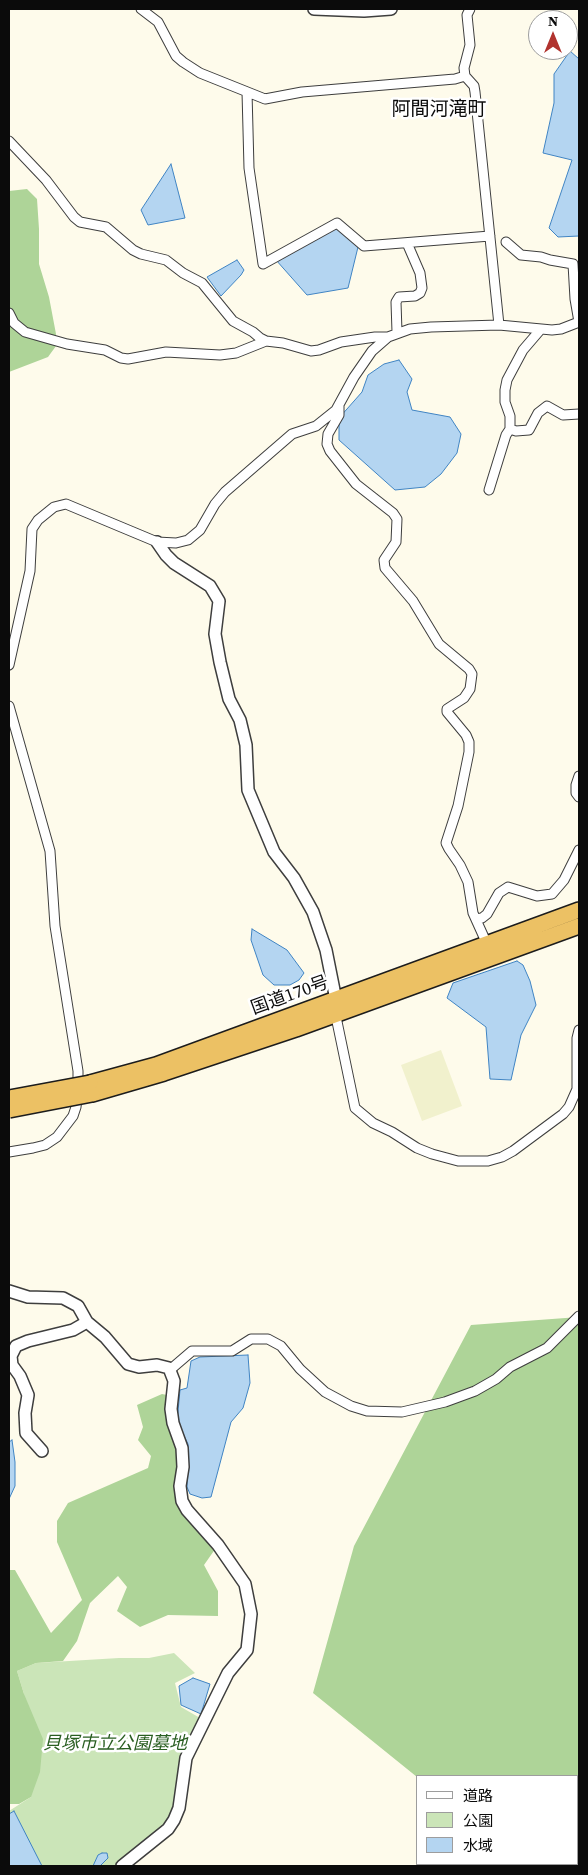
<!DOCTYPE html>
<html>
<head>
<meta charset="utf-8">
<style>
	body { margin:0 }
	#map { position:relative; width:588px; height:1875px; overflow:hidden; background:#fefbeb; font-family:"Source Serif 4","Noto Sans JP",serif }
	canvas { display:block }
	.frame { position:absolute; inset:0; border:10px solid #0b0b0b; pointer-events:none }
	.legend { position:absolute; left:416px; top:1775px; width:162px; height:90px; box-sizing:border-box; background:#fff; border:1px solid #9d9d9d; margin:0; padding:6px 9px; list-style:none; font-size:15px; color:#0b0b0b }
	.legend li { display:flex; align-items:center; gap:10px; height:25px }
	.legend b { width:25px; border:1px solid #9d9d9d }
	.north { position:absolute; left:528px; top:10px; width:50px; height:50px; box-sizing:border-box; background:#fff; border:1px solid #9d9d9d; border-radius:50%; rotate:0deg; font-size:14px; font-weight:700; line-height:20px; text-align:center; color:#0b0b0b }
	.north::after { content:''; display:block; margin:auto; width:18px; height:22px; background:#b1332e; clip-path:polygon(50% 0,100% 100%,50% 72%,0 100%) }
</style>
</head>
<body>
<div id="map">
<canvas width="588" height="1875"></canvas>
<div class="frame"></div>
<ul class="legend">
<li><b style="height:6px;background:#fff"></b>道路</li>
<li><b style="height:14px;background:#cbe5b8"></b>公園</li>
<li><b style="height:14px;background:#b4d5f1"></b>水域</li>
</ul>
<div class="north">N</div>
</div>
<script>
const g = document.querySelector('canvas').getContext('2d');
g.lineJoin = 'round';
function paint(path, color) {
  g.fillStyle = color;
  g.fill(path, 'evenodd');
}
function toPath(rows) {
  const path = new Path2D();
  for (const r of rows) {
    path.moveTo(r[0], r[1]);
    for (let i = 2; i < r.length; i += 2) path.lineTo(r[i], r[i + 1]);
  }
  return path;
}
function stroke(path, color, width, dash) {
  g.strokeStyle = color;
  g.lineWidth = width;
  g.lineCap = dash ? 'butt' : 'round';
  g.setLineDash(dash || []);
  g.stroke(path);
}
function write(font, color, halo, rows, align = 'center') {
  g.font = font + ' "Source Serif 4","Noto Sans JP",serif';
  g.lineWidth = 5;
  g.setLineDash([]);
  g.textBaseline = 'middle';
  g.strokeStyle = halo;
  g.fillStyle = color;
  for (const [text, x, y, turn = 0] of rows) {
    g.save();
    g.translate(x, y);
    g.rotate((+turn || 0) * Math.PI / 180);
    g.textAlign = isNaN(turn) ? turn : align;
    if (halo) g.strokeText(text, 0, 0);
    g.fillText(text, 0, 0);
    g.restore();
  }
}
const farmland = toPath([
	[441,1050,462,1106,422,1121,401,1065]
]);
const green = toPath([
	[174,1653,195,1673,175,1683,181,1707,200,1718,168,1829,122,1866,9,1866,9,1811,31,1797,24,1694,17,1671,36,1663,119,1658,149,1658]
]);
const forest = toPath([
	[27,189,37,199,39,229,39,264,49,297,56,334,56,346,48,357,9,372,9,191],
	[579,1317,579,1866,514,1866,514,1864,577,1864,577,1776,417,1777,313,1693,354,1546,471,1325],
	[162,1394,167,1395,169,1429,182,1448,182,1501,218,1545,204,1565,218,1591,218,1616,168,1615,140,1627,117,1611,127,1587,118,1576,90,1603,77,1641,63,1661,36,1663,17,1671,24,1694,43,1739,40,1772,31,1797,19,1804,9,1804,9,1570,15,1570,51,1633,82,1600,57,1542,57,1521,68,1503,148,1468,151,1456,138,1440,143,1427,137,1405]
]);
const water = toPath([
	[570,51,579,59,579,236,558,237,549,228,572,160,543,153,554,103,554,74,570,51],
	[171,164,185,218,148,225,141,210,171,164],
	[335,225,358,247,348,288,307,295,276,260,335,225],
	[237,260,244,270,241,275,221,296,207,277,237,260],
	[399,360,412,379,407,392,412,410,450,417,461,434,457,453,441,474,425,487,395,490,339,440,339,418,362,392,368,375,384,364,399,360],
	[252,929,287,950,304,973,299,980,290,985,274,985,263,975,251,940,252,929],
	[517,961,523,965,530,981,536,1005,521,1035,511,1080,490,1079,486,1027,447,998,453,983,517,961],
	[248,1355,250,1383,243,1408,231,1422,211,1497,202,1498,190,1494,187,1487,188,1444,177,1422,180,1390,187,1388,191,1361,200,1357,248,1355],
	[12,1440,15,1462,15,1486,9,1499,9,1442,12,1440],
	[193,1678,210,1684,201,1714,181,1705,179,1686,193,1678],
	[14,1811,42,1866,9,1866,9,1814,14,1811],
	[102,1853,107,1853,108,1858,100,1866,93,1866,98,1855,102,1853]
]);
const minor = toPath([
	[141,9,158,22,176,56,183,62,200,73,265,99,302,92,455,79,465,76],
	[470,9,467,15,470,45,464,68,465,76,474,86,475,92,499,325],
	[247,92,249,168,263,264,337,223,364,246,490,236],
	[9,141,46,180,74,217,80,222,106,227,133,250,141,254,166,260,183,273,202,283,233,321,253,332,260,338,266,341,283,343,311,351,319,350,341,342,375,337,388,337],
	[9,313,14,323,25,332,67,344,105,350,121,358,128,359,166,352,220,355,236,353,266,341],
	[397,332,396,302,399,297,415,296,420,293,422,288,420,273,407,243],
	[339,406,339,415,328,434,327,444,330,451,356,484,393,513,397,519,396,542,384,560,385,568,413,601,439,644,469,669,472,674,470,689,464,698,447,709,447,712,466,735,469,742,469,752,458,806,446,843,449,849,460,865,468,882,473,913,487,944],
	[510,429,516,431,529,430,538,413,547,406,563,415,579,414],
	[489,490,506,435,510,429,510,416,505,402,505,390,507,380,523,350,541,329],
	[9,665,30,571,32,529,38,520,54,507,66,504,157,542,176,543,188,540,200,530,215,504,225,492,292,434,316,426,336,410,354,377,372,351,388,337,410,329,431,327,499,325,552,330,561,329,579,322,575,299,573,264,550,260,541,257,521,255,506,242],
	[9,706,50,851,55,926,78,1071,78,1090,76,1107,73,1116,57,1137,45,1145,33,1148,9,1152],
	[579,776,576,785,576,793,579,797],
	[476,919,482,918,487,914,499,893,508,887,537,896,552,894,564,880,579,850],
	[335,1012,355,1108,373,1123,392,1132,417,1148,432,1154,458,1161,488,1161,502,1157,513,1151,563,1114,569,1107,577,1089,577,1038,579,1030],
	[169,1368,171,1369,192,1351,232,1351,251,1339,268,1339,281,1346,300,1369,325,1392,351,1406,367,1411,402,1412,445,1402,475,1391,496,1379,510,1367,547,1348,579,1316]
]);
const tertiary = toPath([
	[314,9,364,11,391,9],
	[157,542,166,555,174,563,210,586,219,601,215,634,220,662,229,699,240,720,246,745,248,790,274,852,294,878,313,912,326,950,336,1000],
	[9,1291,28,1297,63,1298,78,1306,87,1322,105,1337,128,1364,139,1367,157,1365,169,1368,174,1381,171,1409,173,1423,182,1448,183,1467,180,1486,182,1501,187,1510,218,1545,245,1584,251,1614,247,1650,228,1673,186,1758,179,1808,174,1820,168,1829,122,1866],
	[42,1451,26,1433,25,1413,28,1395,20,1376,12,1365,11,1356,16,1346,28,1341,73,1330,87,1322]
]);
const trunk = toPath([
	[90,1083,156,1065,579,910],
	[92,1094,164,1073,296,1029,579,926]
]);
const trunkBridge = toPath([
	[9,1098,90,1083],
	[9,1110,92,1094]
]);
const streetNames = [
	["国道170号",290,996,-20]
];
const parkNames = [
	["貝塚市立公園墓地",115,1744]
];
const neighbourhoodNames = [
	["阿間河滝町",439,110]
];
paint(farmland, '#f1f1cd');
paint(green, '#cbe5b8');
paint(forest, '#aed498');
paint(water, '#b4d5f1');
stroke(water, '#4084c3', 1);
stroke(minor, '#3e3e3e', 11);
stroke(tertiary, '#3e3e3e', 14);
stroke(trunk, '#1c1c1c', 18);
stroke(minor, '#fff', 9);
stroke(tertiary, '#fff', 11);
stroke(trunk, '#ecc164', 15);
stroke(trunkBridge, '#1c1c1c', 18, []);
stroke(trunkBridge, '#ecc164', 15);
write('18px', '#0b0b0b', '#fff', streetNames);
write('italic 18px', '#295e21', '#fff', parkNames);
write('19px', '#0b0b0b', '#fff', neighbourhoodNames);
</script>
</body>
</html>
